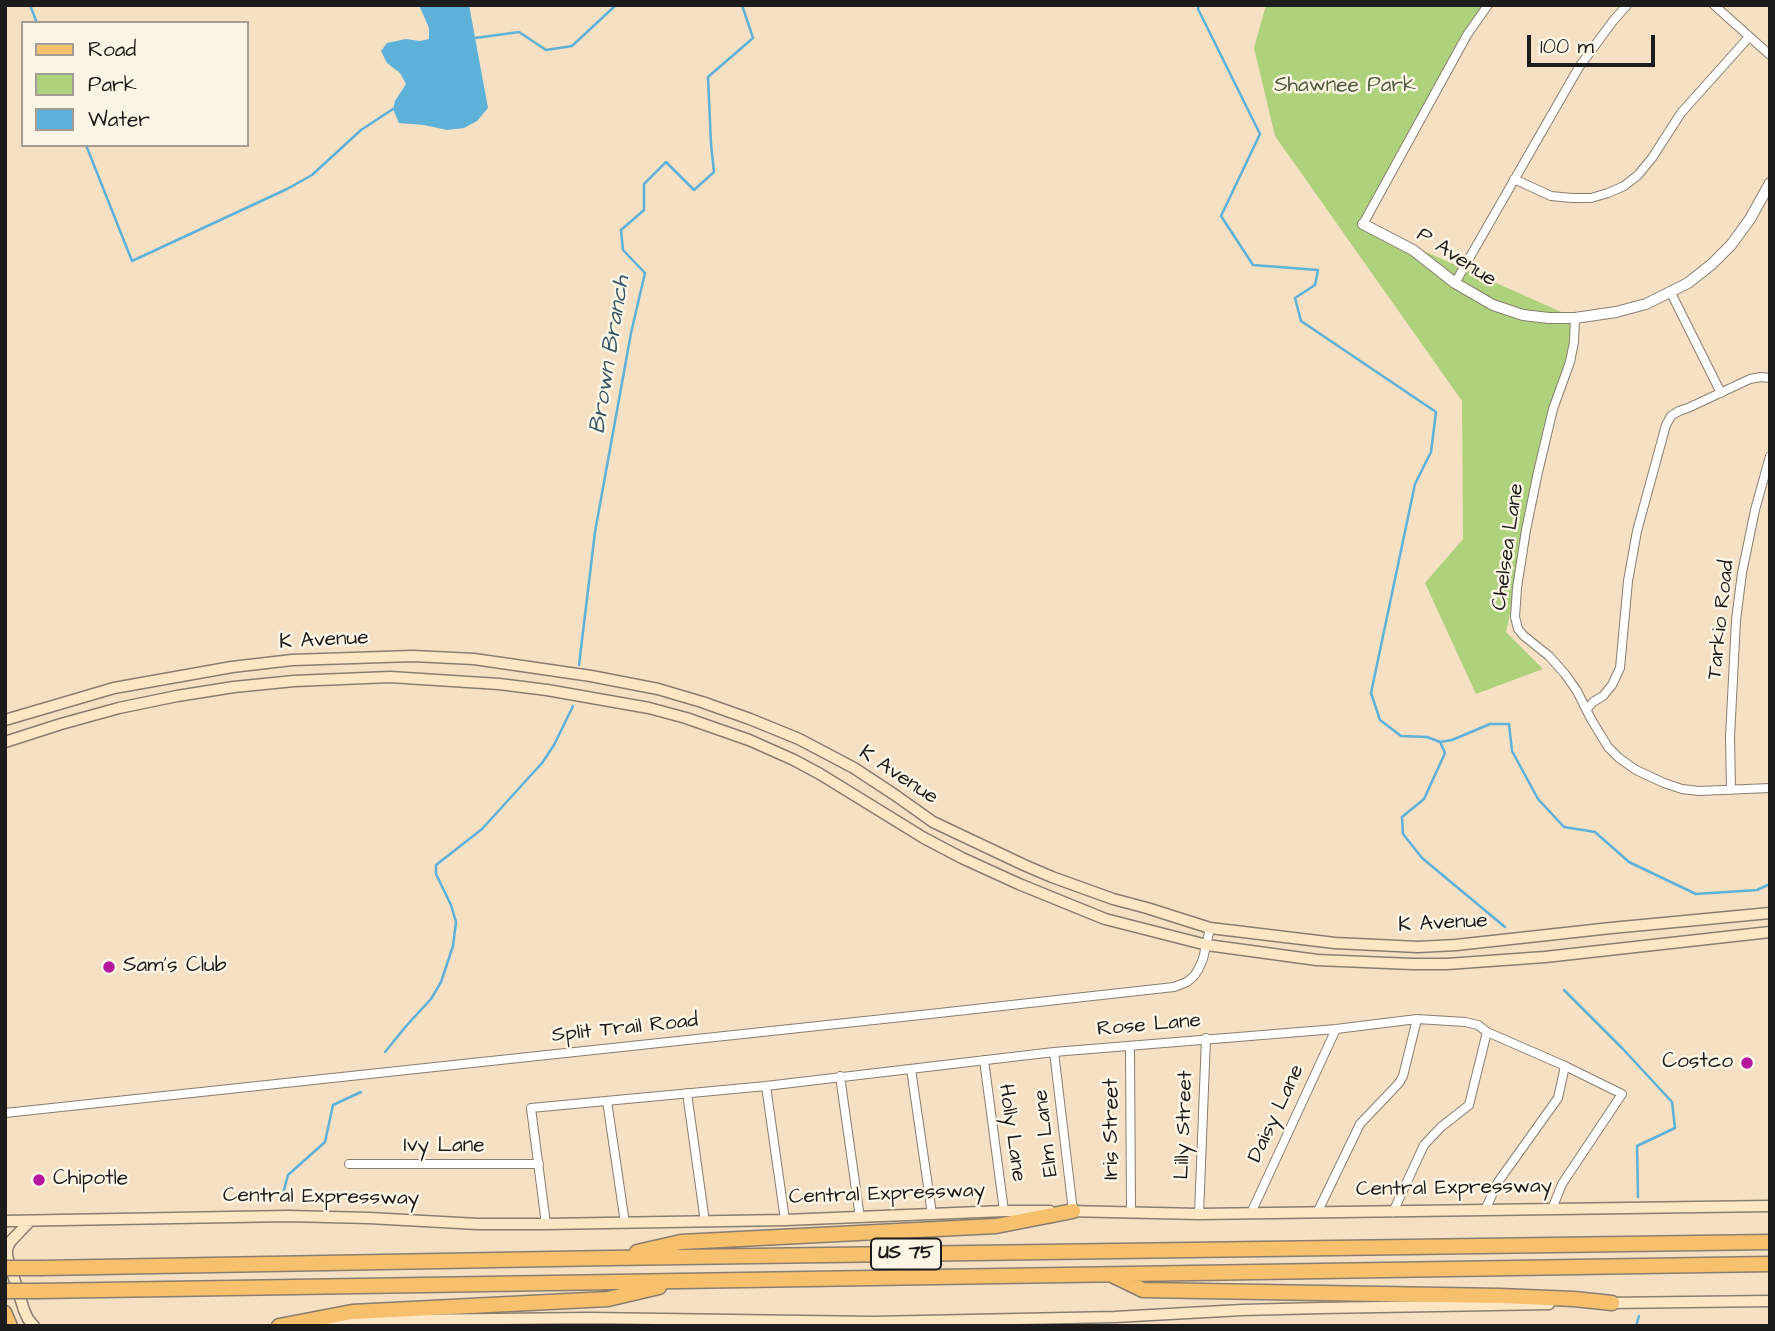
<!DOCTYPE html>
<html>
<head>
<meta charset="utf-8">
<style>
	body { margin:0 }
	#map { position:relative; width:1775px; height:1331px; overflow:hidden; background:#f5e0c4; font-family:"Architects Daughter",sans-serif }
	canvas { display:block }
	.frame { position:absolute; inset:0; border:7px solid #1c1c1c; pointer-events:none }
	.legend { position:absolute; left:21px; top:21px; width:228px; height:126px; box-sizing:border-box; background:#fcf5e5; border:2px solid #a29e95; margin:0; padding:9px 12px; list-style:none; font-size:21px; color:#1c1c1c }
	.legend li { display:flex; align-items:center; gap:14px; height:35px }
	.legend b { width:35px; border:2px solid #a29e95 }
	.scale { position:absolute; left:1527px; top:35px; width:128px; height:32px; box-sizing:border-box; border:4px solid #1c1c1c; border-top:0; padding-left:9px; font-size:21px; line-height:24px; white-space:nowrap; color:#1c1c1c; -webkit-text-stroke:5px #fcf5e5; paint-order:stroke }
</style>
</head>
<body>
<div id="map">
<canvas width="1775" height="1331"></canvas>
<div class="frame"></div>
<ul class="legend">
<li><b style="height:9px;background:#f7c06c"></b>Road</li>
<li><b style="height:19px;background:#aed27b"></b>Park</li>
<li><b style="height:19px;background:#5eb1d9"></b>Water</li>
</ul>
<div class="scale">100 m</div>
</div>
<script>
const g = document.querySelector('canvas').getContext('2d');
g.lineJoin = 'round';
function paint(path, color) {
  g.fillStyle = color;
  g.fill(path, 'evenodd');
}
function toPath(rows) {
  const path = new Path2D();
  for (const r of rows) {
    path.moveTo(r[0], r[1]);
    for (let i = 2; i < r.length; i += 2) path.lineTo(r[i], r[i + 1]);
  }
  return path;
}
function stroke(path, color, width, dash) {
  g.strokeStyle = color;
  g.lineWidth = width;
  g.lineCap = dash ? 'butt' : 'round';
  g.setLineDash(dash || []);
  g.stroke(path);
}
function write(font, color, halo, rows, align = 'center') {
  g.font = font + ' "Architects Daughter",sans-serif';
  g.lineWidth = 5;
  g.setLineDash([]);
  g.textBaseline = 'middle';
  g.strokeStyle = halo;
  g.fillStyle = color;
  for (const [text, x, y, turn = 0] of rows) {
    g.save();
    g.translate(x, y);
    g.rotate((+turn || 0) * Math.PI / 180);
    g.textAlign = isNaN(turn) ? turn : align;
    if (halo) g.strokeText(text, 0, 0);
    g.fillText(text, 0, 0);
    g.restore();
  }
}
const green = toPath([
	[1266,5,1482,5,1363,224,1575,318,1506,632,1543,669,1476,694,1425,583,1463,539,1462,401,1275,136,1254,48]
]);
const water = toPath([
	[419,5,469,5,488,108,477,121,464,128,447,130,424,125,399,123,393,109,395,101,406,84,400,73,387,63,381,51,387,43,406,39,420,41,429,39,429,28]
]);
const stream = toPath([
	[30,5,37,23],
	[1199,5,1198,9,1260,134,1221,216,1253,265,1318,270,1315,285,1295,298,1301,321,1436,412,1431,452,1415,484,1371,693,1380,720,1401,736,1427,737,1440,742,1445,753,1424,799,1402,817,1403,834,1422,858,1505,927],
	[475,38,519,32,546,50,572,46,616,5],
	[86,145,132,261,287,189,312,175,361,130,393,109],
	[579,665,595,532,631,333,645,273,623,250,621,230,644,210,644,184,666,162,694,190,714,172,711,144,708,77,753,38,742,5],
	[1440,742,1452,740,1490,724,1509,724,1512,751,1538,799,1564,827,1595,832,1629,862,1696,894,1757,890,1770,884],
	[1564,990,1623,1049,1672,1102,1675,1128,1637,1146,1638,1197],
	[385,1052,407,1025,431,999,441,982,453,946,456,922,451,905,436,874,436,865,482,829,542,763,554,745,573,706],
	[281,1201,288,1175,325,1142,333,1105,361,1092],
	[1636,1326,1639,1316]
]);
const minor = toPath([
	[1714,5,1770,55],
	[1514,179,1551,196,1572,198,1591,198,1608,193,1624,186,1638,175,1652,158,1681,113,1749,37],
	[1363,224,1467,35,1488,5],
	[1455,283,1579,67,1613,21,1627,5],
	[1671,293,1721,393],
	[1575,318,1574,342,1570,362,1553,409,1538,472,1526,530,1517,588,1515,617,1518,629,1524,636,1549,656,1565,674,1577,691,1591,719,1608,747,1619,758,1636,770,1664,783,1682,789,1699,791,1770,788],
	[1587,709,1593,702,1603,696,1612,685,1620,668,1628,581,1637,531,1666,425,1671,416,1679,411,1688,408,1750,379,1761,377,1770,378],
	[1731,790,1730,737,1736,620,1742,573,1755,510,1770,456],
	[1130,1046,1131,1211],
	[1054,1052,1073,1211],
	[984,1060,1004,1211],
	[911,1069,932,1214],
	[840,1076,860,1218],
	[766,1086,785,1220],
	[687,1093,705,1222],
	[607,1101,625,1223],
	[5,1113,930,1014,1174,987,1187,982,1194,976,1198,970,1203,959,1210,928],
	[349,1164,539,1164],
	[1485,1210,1498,1182,1558,1098,1565,1066],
	[1393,1212,1424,1145,1441,1127,1469,1105,1487,1032],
	[1251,1213,1336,1029],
	[1317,1213,1360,1124,1399,1083,1403,1076,1417,1019],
	[1199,1214,1206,1038],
	[546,1224,531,1108,766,1086,1054,1052,1336,1029,1417,1019,1465,1022,1478,1025,1487,1032,1565,1066,1622,1094,1562,1184,1552,1209]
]);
const tertiary = toPath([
	[1363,224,1413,250,1455,283,1493,305,1523,315,1549,318,1575,318,1616,312,1646,304,1688,283,1712,264,1731,245,1750,219,1770,183]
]);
const secondary = toPath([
	[5,720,114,688,232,667,292,660,353,658,413,656,474,659,591,676,658,689,702,702,750,719,799,739,854,768,895,795,933,822,1024,865,1052,877,1113,899,1147,908,1210,928,1335,943,1418,947,1456,945,1611,928,1770,913],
	[5,742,61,724,119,708,177,696,234,687,294,681,390,677,499,684,547,690,649,708,686,718,749,740,794,760,820,774,924,838,962,858,1019,884,1105,919,1207,945,1317,960,1412,964,1447,964,1545,957,1770,932],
	[1066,1211,1199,1214,1770,1206],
	[5,1221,288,1216,369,1218,478,1224,546,1224,785,1220,1004,1211,1050,1211],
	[30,1221,10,1242,7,1249,7,1256,24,1310,28,1319,34,1326],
	[1608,1303,1770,1301],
	[310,1325,404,1320,590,1318,873,1322,1115,1317,1242,1310,1321,1308,1549,1304]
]);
const primary = toPath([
	[5,1312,11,1326]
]);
const motorway = toPath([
	[637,1252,681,1242,996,1226,1073,1211],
	[42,1268,609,1258,1770,1242],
	[1114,1276,1143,1290,1500,1296,1574,1299,1612,1303],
	[38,1291,1770,1264],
	[279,1326,352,1312,608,1299,659,1287]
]);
const motorwayBridge = toPath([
	[5,1268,42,1268],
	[5,1291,38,1291]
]);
const markers = [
	[109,967,7,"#b5179e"],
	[1747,1063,7,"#b5179e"],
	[39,1180,7,"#b5179e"]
];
const shields = [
	[906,1254,70]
];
const shieldNames = [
	["US 75",906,1254]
];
const parkNames = [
	["Shawnee Park",1345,87]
];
const streetNames = [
	["P Avenue",1456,258,33],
	["Chelsea Lane",1509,547,-82],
	["Tarkio Road",1722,620,-84],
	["K Avenue",324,641,-3],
	["K Avenue",898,776,33],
	["K Avenue",1443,924,-3],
	["Rose Lane",1149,1026,-5],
	["Split Trail Road",625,1029,-6],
	["Daisy Lane",1277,1114,-65],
	["Lilly Street",1185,1125,-88],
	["Iris Street",1113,1129,-90],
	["Holly Lane",1011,1133,82],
	["Elm Lane",1047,1133,-97],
	["Ivy Lane",444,1147],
	["Central Expressway",1454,1189,-1],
	["Central Expressway",887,1195,-2],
	["Central Expressway",321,1198,1]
];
const poiNames = [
	["Sam's Club",123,967],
	["Costco",1733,1063,"right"],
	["Chipotle",53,1180]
];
const waterNames = [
	["Brown Branch",611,355,-81]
];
paint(green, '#aed27b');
paint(water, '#5eb1d9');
stroke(stream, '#5eb1d9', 2.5);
stroke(minor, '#887e70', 10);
stroke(tertiary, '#887e70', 12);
stroke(secondary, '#887e70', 13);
stroke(primary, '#887e70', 15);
stroke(motorway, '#887e70', 17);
stroke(minor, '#fff', 8);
stroke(tertiary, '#fff', 10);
stroke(secondary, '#fce6c4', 10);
stroke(primary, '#f7c06c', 12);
stroke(motorway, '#f7c06c', 14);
stroke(motorwayBridge, '#887e70', 17, []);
stroke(motorwayBridge, '#f7c06c', 14);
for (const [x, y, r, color] of markers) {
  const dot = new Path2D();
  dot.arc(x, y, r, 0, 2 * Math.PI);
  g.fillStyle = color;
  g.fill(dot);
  stroke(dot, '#fcf5e5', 2.5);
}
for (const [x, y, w] of shields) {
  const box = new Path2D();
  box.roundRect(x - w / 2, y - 15.5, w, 31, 5);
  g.fillStyle = '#fcf5e5';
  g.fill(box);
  stroke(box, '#1c1c1c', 2);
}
write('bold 19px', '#1c1c1c', null, shieldNames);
write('21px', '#4f5c3d', '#fcf5e5', parkNames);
write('21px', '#1c1c1c', '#fcf5e5', streetNames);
write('21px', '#1c1c1c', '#fcf5e5', poiNames, 'left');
write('italic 23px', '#365868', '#fcf5e5', waterNames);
</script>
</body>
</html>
